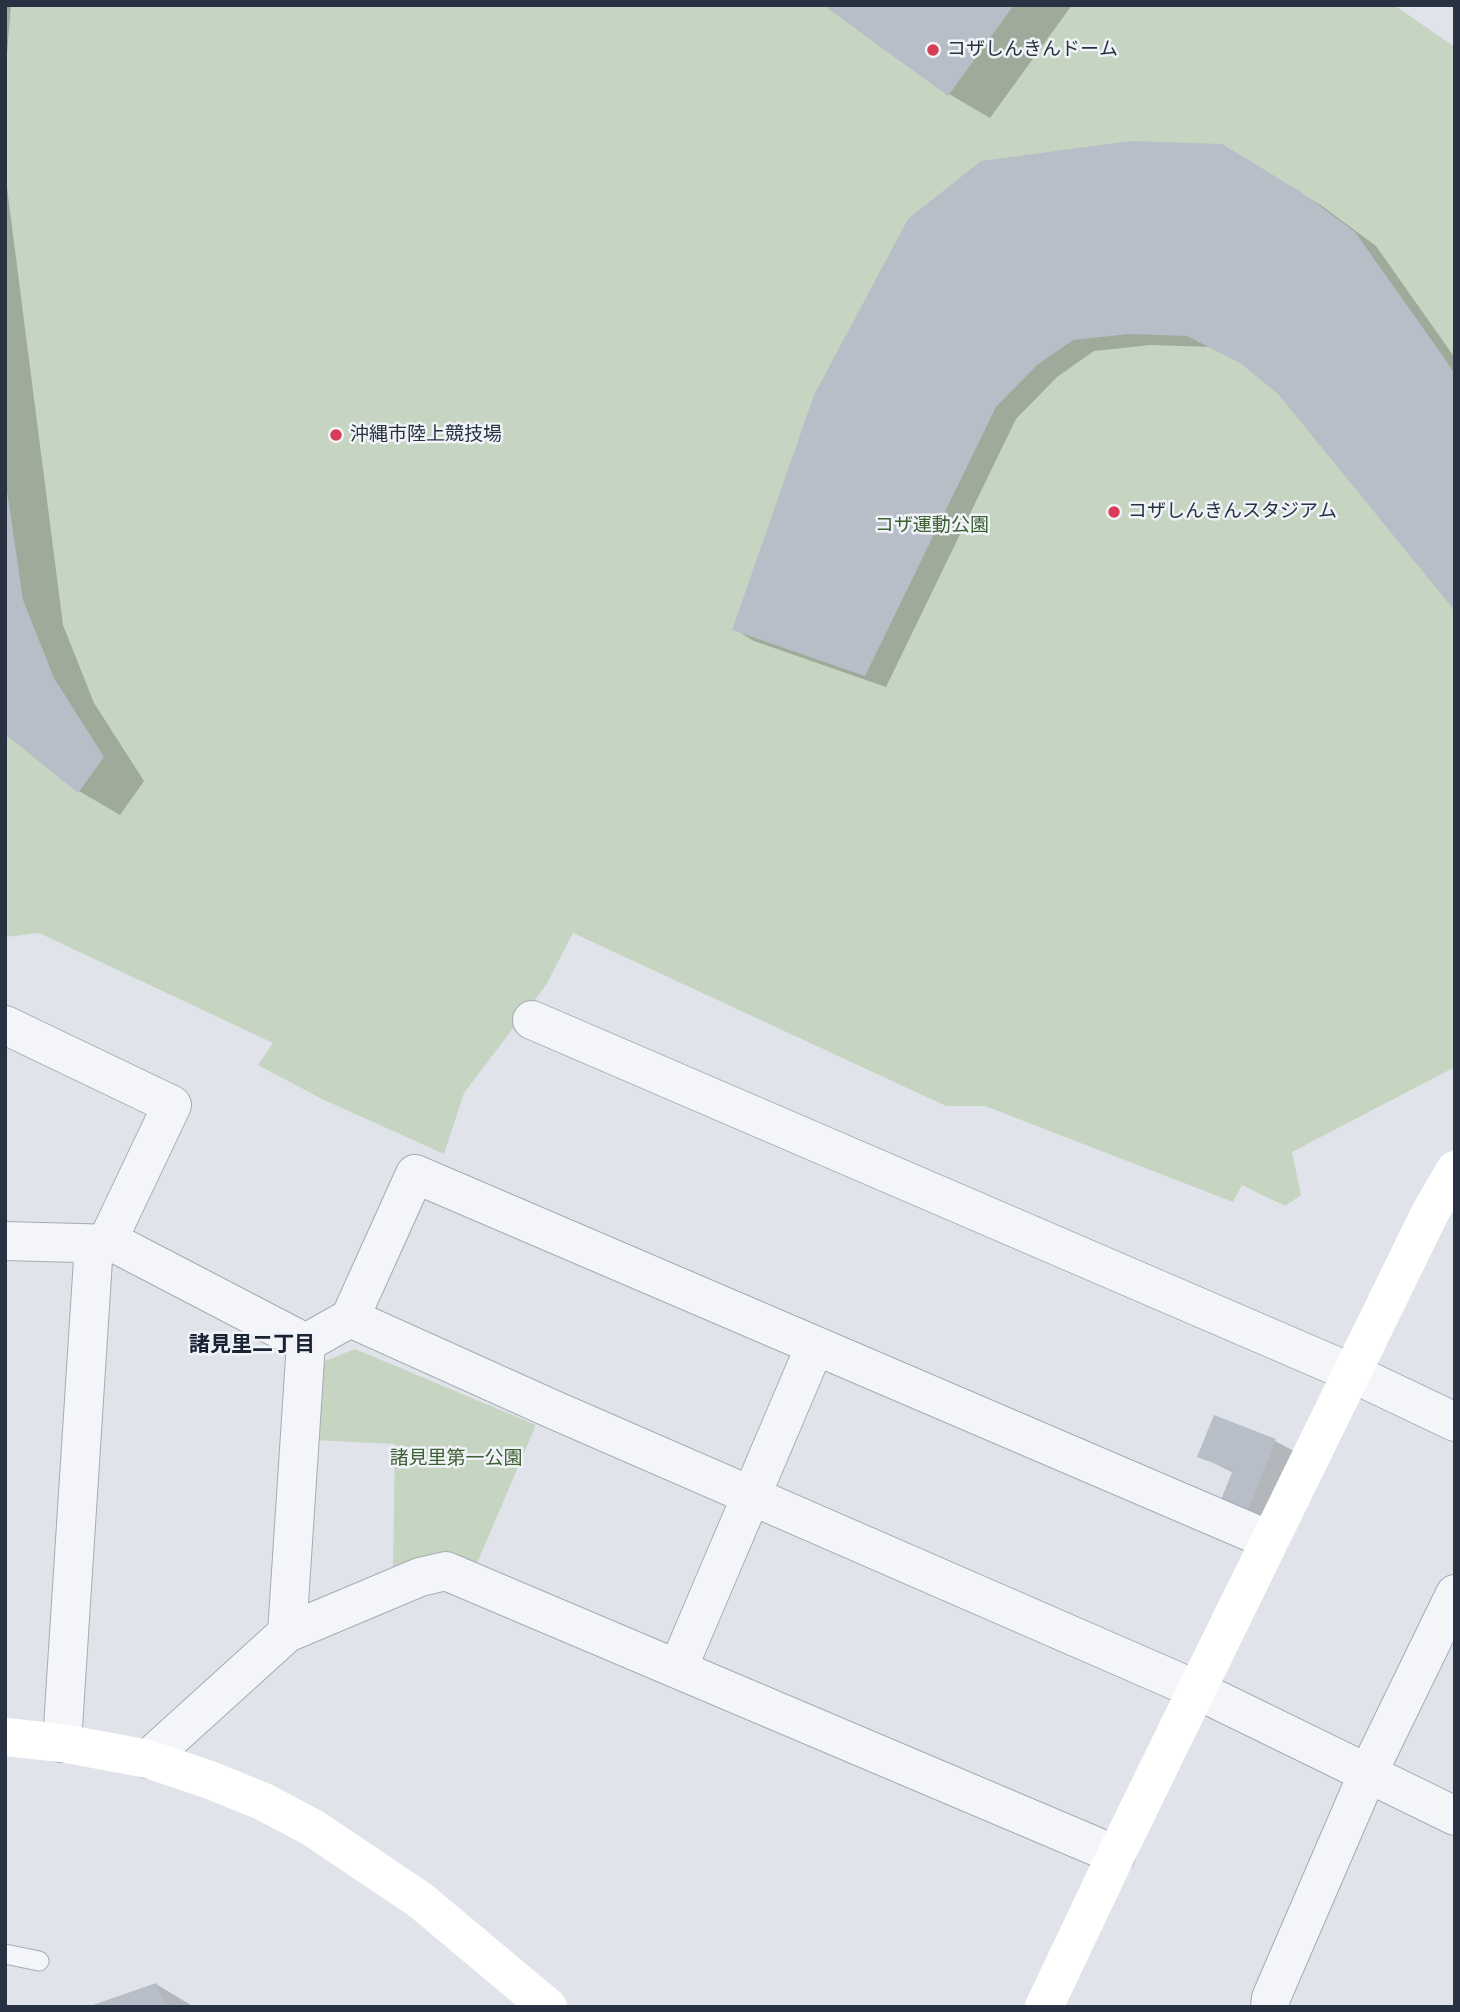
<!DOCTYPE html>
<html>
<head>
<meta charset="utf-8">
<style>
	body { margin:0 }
	#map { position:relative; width:1460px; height:2012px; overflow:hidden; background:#e0e4ea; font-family:"Varela Round",sans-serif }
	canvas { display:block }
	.frame { position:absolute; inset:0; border:7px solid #283243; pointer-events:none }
</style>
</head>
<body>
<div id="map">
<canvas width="1460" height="2012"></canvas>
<div class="frame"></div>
</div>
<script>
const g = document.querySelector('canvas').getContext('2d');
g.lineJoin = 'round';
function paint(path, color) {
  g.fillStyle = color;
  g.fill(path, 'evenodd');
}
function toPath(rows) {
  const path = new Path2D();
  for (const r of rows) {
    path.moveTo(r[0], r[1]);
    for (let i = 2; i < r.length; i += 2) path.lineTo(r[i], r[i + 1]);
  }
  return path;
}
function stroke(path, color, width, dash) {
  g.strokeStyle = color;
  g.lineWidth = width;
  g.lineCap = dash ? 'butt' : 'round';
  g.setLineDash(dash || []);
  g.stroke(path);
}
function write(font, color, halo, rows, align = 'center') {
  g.font = font + ' "Varela Round","Noto Sans JP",sans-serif';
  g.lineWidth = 5;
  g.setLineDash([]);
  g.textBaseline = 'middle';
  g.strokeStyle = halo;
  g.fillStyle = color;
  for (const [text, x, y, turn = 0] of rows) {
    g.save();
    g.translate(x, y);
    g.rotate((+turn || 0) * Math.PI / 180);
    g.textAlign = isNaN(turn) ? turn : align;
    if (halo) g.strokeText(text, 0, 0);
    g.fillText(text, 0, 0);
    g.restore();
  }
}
const green = toPath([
	[5,5,1394,5,1455,47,1455,1067,1292,1152,1301,1195,1285,1206,1242,1185,1233,1202,985,1106,946,1106,573,933,546,985,464,1093,444,1154,322,1099,258,1065,273,1043,39,933,5,937],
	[355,1349,536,1425,475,1568,435,1553,393,1567,395,1444,314,1440,320,1363]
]);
const shadow = toPath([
	[5,5,11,5,5,78],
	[826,5,1072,5,990,118,949,94],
	[1243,158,1322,206,1376,246,1455,358,1455,609,1279,392,1246,365,1210,347,1151,345,1094,351,1057,377,1016,419,886,687,754,641,734,629],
	[5,172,63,625,94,703,144,781,120,815,79,791,5,732],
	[1275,1441,1296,1452,1268,1523,1243,1513,1234,1473,1199,1456],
	[156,1984,194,2007,94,2007]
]);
const building = toPath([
	[823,5,1014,5,948,96],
	[1130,141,1222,144,1301,192,1355,232,1447,362,1455,375,1455,611,1278,394,1240,363,1187,336,1129,334,1073,340,1037,365,996,407,865,676,732,630,814,395,908,219,981,161],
	[5,477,23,600,54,678,104,757,78,793,5,734],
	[1214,1415,1276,1439,1247,1513,1220,1502,1233,1470,1197,1457],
	[156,1983,166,2007,90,2007,90,2006]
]);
const lane = toPath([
	[5,1954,39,1961]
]);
const street = toPath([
	[532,1020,1352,1373,1455,1422],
	[5,1025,172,1105,106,1244],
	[5,1241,116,1244,306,1343],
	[350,1318,552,1409,1197,1690,1455,1816],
	[306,1343,350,1318,415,1174,1269,1540],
	[287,1633,306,1343],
	[678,1668,815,1346],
	[62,1743,94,1244],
	[148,1759,287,1633,420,1577,446,1571,1116,1855],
	[1270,2007,1271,1998,1368,1773,1455,1594]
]);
const secondary = toPath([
	[5,1737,62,1743,148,1759,210,1780,264,1802,313,1828,420,1900,548,2007],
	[1044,2007,1116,1855,1431,1211,1455,1170]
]);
const markers = [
	[933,50,7,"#d83d57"],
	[336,435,7,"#d83d57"],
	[1114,512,7,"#d83d57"]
];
const poiNames = [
	["コザしんきんドーム",947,50],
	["沖縄市陸上競技場",350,435],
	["コザしんきんスタジアム",1128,512]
];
const parkNames = [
	["コザ運動公園",932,526],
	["諸見里第一公園",456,1459]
];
const neighbourhoodNames = [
	["諸見里二丁目",252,1345]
];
paint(green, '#c6d5c1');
paint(shadow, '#0003');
paint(building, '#b7bec8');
stroke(lane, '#a5abb5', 21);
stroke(street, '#a5abb5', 40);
stroke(lane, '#f3f5f8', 19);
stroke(street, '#f3f5f8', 38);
stroke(secondary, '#fff', 38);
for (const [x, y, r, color] of markers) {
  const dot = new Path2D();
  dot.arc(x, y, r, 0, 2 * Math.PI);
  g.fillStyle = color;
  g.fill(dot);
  stroke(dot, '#f0f3f7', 2.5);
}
write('19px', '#283243', '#f0f3f7', poiNames, 'left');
write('19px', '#3d6034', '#f0f3f7', parkNames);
write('bold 21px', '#1a2334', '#f0f3f7', neighbourhoodNames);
</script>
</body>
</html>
